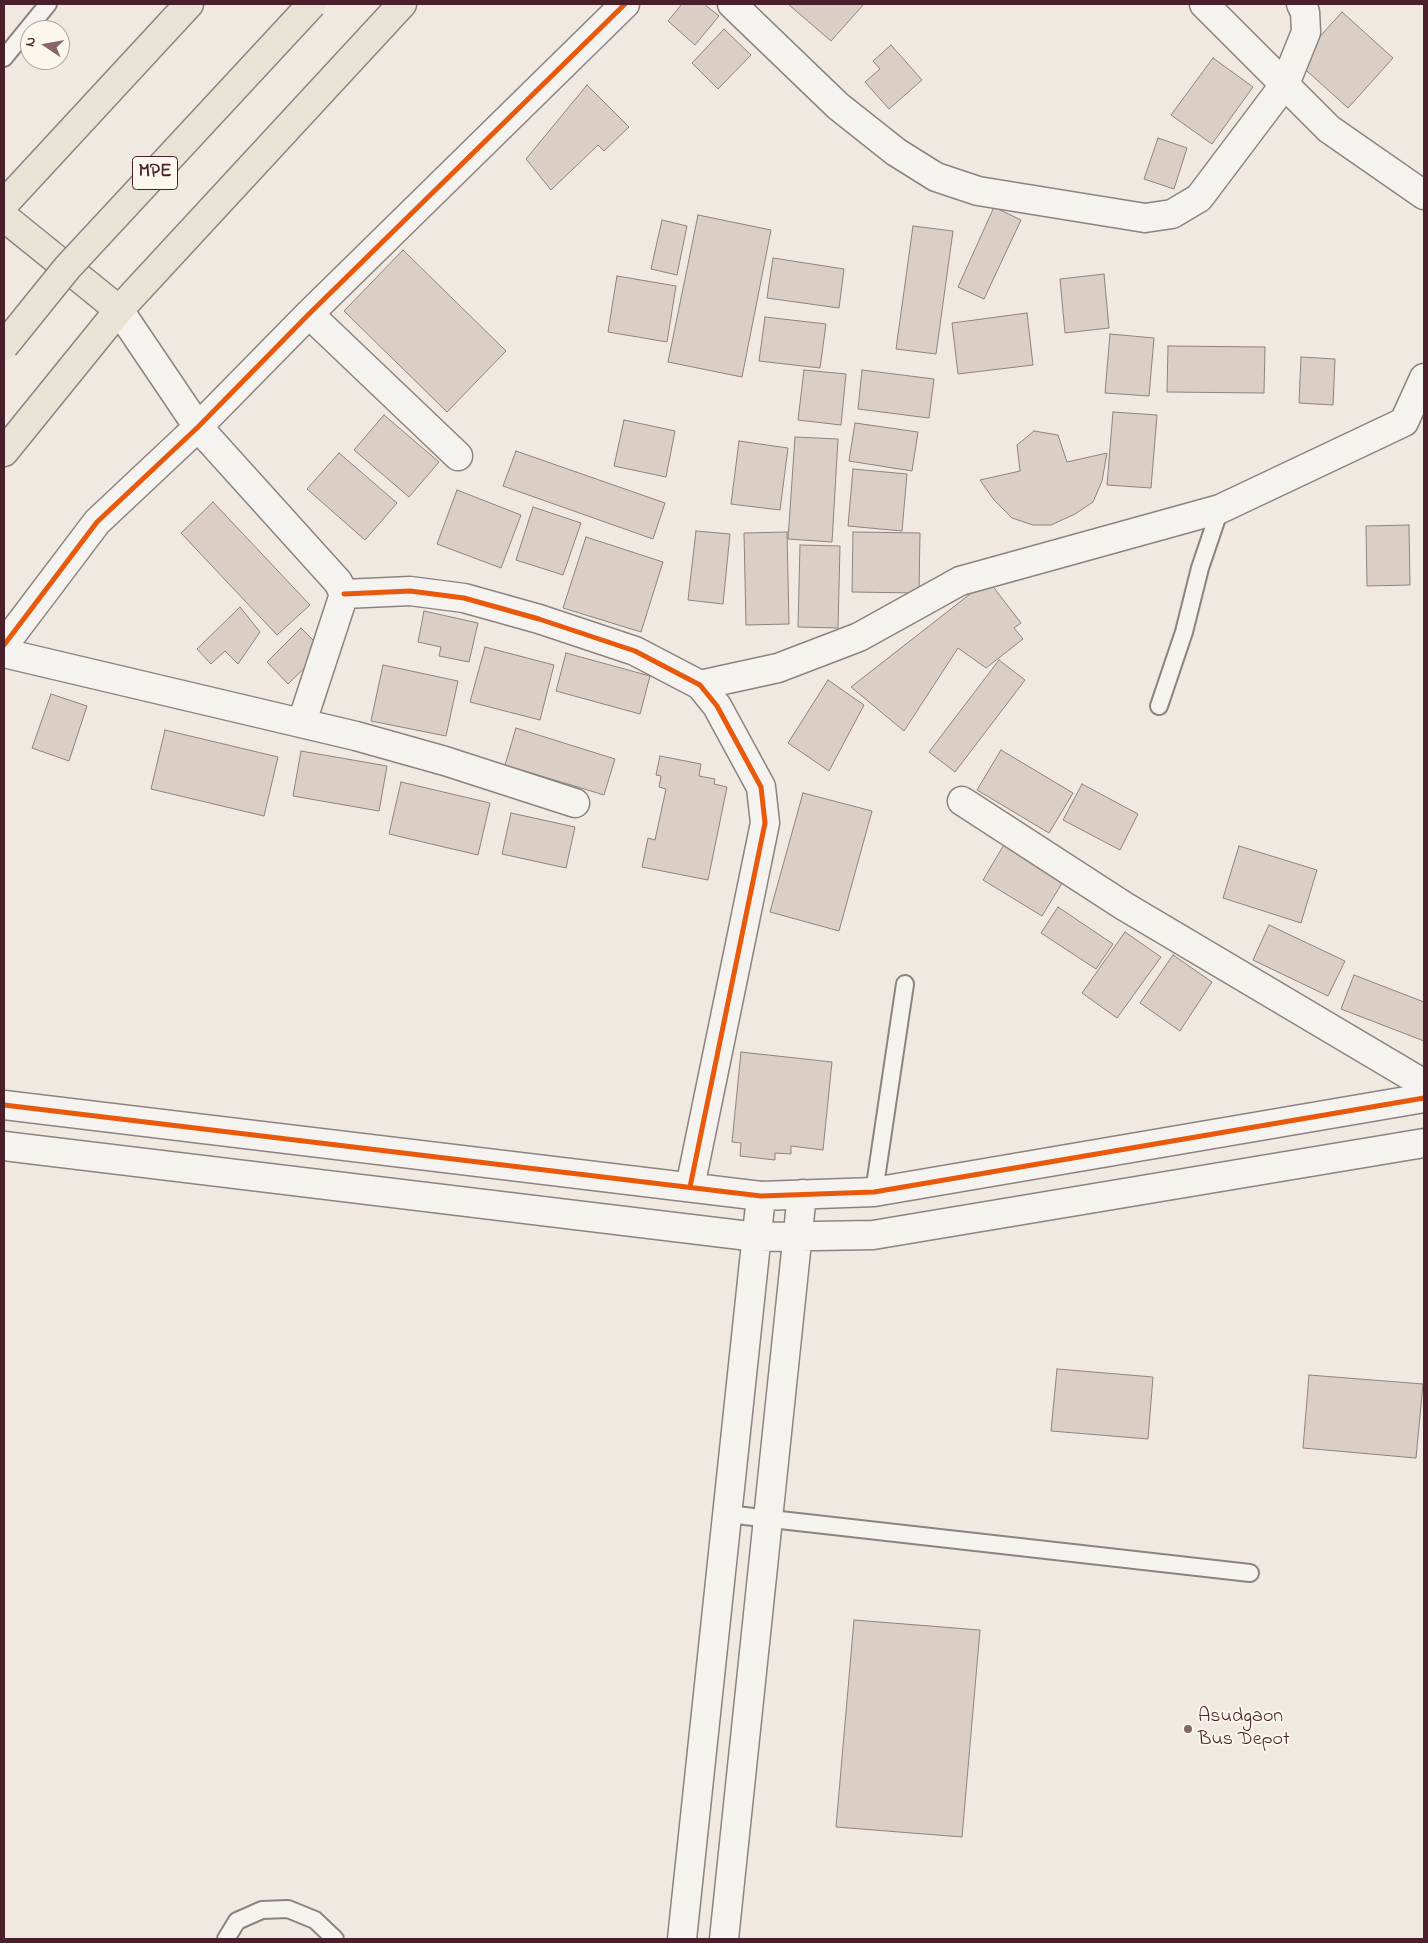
<!DOCTYPE html>
<html>
<head>
<meta charset="utf-8">
<style>
	body { margin:0 }
	#map { position:relative; width:1428px; height:1943px; overflow:hidden; background:#f0e9e1; font-family:"Indie Flower",sans-serif }
	canvas { display:block }
	.frame { position:absolute; inset:0; border:5px solid #4a1f2b; pointer-events:none }
	.north { position:absolute; left:20px; top:20px; width:50px; height:50px; box-sizing:border-box; background:#fbf7ec; border:1px solid #b4a19f; border-radius:50%; rotate:282deg; font-size:14px; font-weight:700; line-height:20px; text-align:center; color:#4a1f2b }
	.north::after { content:''; display:block; margin:auto; width:18px; height:22px; background:#84666b; clip-path:polygon(50% 0,100% 100%,50% 72%,0 100%) }
</style>
</head>
<body>
<div id="map">
<canvas width="1428" height="1943"></canvas>
<div class="frame"></div>
<div class="north">N</div>
</div>
<script>
const g = document.querySelector('canvas').getContext('2d');
g.lineJoin = 'round';
function paint(path, color) {
  g.fillStyle = color;
  g.fill(path, 'evenodd');
}
function toPath(rows) {
  const path = new Path2D();
  for (const r of rows) {
    path.moveTo(r[0], r[1]);
    for (let i = 2; i < r.length; i += 2) path.lineTo(r[i], r[i + 1]);
  }
  return path;
}
function stroke(path, color, width, dash) {
  g.strokeStyle = color;
  g.lineWidth = width;
  g.lineCap = dash ? 'butt' : 'round';
  g.setLineDash(dash || []);
  g.stroke(path);
}
function write(font, color, halo, rows, align = 'center') {
  g.font = font + ' "Indie Flower",sans-serif';
  g.lineWidth = 4;
  g.setLineDash([]);
  g.textBaseline = 'middle';
  g.strokeStyle = halo;
  g.fillStyle = color;
  for (const [text, x, y, turn = 0] of rows) {
    g.save();
    g.translate(x, y);
    g.rotate((+turn || 0) * Math.PI / 180);
    g.textAlign = isNaN(turn) ? turn : align;
    if (halo) g.strokeText(text, 0, 0);
    g.fillText(text, 0, 0);
    g.restore();
  }
}
const building = toPath([
	[682,4,704,4,719,16,695,45,668,21,682,4],
	[788,4,864,4,831,41,788,4],
	[1342,12,1393,58,1348,108,1297,62,1342,12],
	[724,29,751,55,718,89,692,63,724,29],
	[891,45,922,80,889,109,865,82,880,69,873,61,891,45],
	[1213,58,1253,87,1212,144,1171,115,1213,58],
	[587,85,629,127,604,151,598,145,551,190,526,159,587,85],
	[1158,138,1187,148,1174,189,1144,179,1158,138],
	[994,207,1021,220,984,299,958,287,994,207],
	[698,215,771,230,742,377,668,362,698,215],
	[662,220,687,226,677,275,651,269,662,220],
	[913,226,953,231,936,354,896,349,913,226],
	[403,250,506,351,447,412,344,311,403,250],
	[773,258,844,269,839,308,767,298,773,258],
	[1104,274,1109,328,1065,333,1060,279,1104,274],
	[617,276,676,286,667,342,608,332,617,276],
	[1027,313,1033,365,958,374,952,323,1027,313],
	[765,317,826,324,820,368,759,361,765,317],
	[1110,334,1154,338,1149,396,1105,393,1110,334],
	[1168,346,1265,347,1264,393,1167,392,1168,346],
	[1301,357,1335,359,1333,405,1299,403,1301,357],
	[804,370,846,374,841,425,798,420,804,370],
	[862,370,934,379,929,418,858,409,862,370],
	[1113,412,1157,415,1151,488,1107,485,1113,412],
	[384,415,439,462,409,497,354,450,384,415],
	[624,420,675,431,666,477,614,466,624,420],
	[855,423,918,432,912,471,849,461,855,423],
	[1034,431,1058,435,1067,462,1107,453,1102,481,1093,502,1075,514,1051,525,1033,525,1012,518,994,500,980,480,1020,471,1017,445,1034,431],
	[795,437,838,439,832,542,788,539,795,437],
	[739,441,788,448,780,510,731,504,739,441],
	[516,451,665,503,653,539,503,486,516,451],
	[339,453,397,503,365,540,307,489,339,453],
	[853,469,907,474,902,531,848,526,853,469],
	[457,490,521,515,501,568,437,544,457,490],
	[213,502,310,605,277,635,181,533,213,502],
	[533,507,581,523,563,575,516,560,533,507],
	[1409,525,1410,585,1367,586,1366,526,1409,525],
	[696,531,730,534,723,604,688,600,696,531],
	[787,532,789,624,746,625,744,533,787,532],
	[853,532,920,533,919,593,852,592,853,532],
	[586,537,663,562,641,632,563,608,586,537],
	[800,545,840,546,838,628,798,627,800,545],
	[988,580,1021,623,1014,628,1023,639,986,668,958,648,904,731,851,687,988,580],
	[240,607,260,632,238,664,225,651,211,664,197,649,240,607],
	[424,611,478,623,469,662,439,656,441,647,418,642,424,611],
	[301,628,323,650,288,684,267,662,301,628],
	[485,647,554,665,540,720,470,702,485,647],
	[566,653,650,676,640,714,556,691,566,653],
	[999,660,1025,680,955,772,929,752,999,660],
	[383,665,458,681,446,736,371,721,383,665],
	[828,680,864,705,829,771,788,743,828,680],
	[51,694,87,706,69,761,32,748,51,694],
	[516,728,615,759,604,795,505,765,516,728],
	[165,730,278,757,264,816,151,789,165,730],
	[1001,750,1073,793,1049,833,977,790,1001,750],
	[301,751,387,766,379,811,293,796,301,751],
	[660,756,701,764,699,776,715,779,714,784,727,787,708,880,642,867,648,838,655,840,666,789,659,787,661,776,656,775,660,756],
	[401,782,490,803,478,855,389,834,401,782],
	[1082,784,1138,814,1120,850,1063,820,1082,784],
	[803,793,872,811,839,931,770,912,803,793],
	[511,813,575,827,566,868,502,854,511,813],
	[1008,838,1067,875,1042,916,983,880,1008,838],
	[1239,846,1317,870,1301,923,1223,898,1239,846],
	[1058,907,1113,944,1096,969,1041,933,1058,907],
	[1269,925,1345,961,1328,996,1253,960,1269,925],
	[1125,932,1161,957,1117,1018,1082,993,1125,932],
	[1173,955,1212,982,1180,1031,1140,1003,1173,955],
	[1354,975,1424,1002,1424,1041,1341,1009,1354,975],
	[741,1052,832,1062,823,1150,791,1146,791,1154,775,1153,775,1160,740,1156,741,1143,732,1142,741,1052],
	[1057,1369,1153,1377,1148,1439,1051,1431,1057,1369],
	[1309,1375,1423,1384,1416,1458,1303,1448,1309,1375],
	[854,1620,980,1630,962,1837,836,1827,854,1620]
]);
const service = toPath([
	[4,58,48,4],
	[1159,706,1184,632,1200,568,1220,509],
	[874,1192,905,984],
	[727,1514,1250,1573],
	[226,1939,237,1921,262,1910,288,1909,315,1920,335,1939]
]);
const minor = toPath([
	[732,4,838,106,896,152,936,177,978,191,1145,218,1172,214,1199,198,1285,84,1306,32,1305,12,1301,4],
	[1204,4,1329,129,1424,195],
	[119,310,198,427,338,582,344,594,302,722],
	[309,314,458,456],
	[344,594,410,591,464,598,539,619,635,651,700,685,717,706,761,787,765,823,690,1187],
	[4,645,97,522,198,427,309,314,625,4],
	[4,653,356,736,445,761,575,803],
	[700,685,778,668,859,637,960,581,1220,509,1404,422,1424,378],
	[962,801,1124,906,1424,1084],
	[4,1105,761,1196],
	[4,1146,757,1237]
]);
const tertiary = toPath([
	[757,1237,873,1235,1424,1143],
	[682,1939,761,1196,874,1192,1424,1098],
	[724,1939,802,1194]
]);
const motorway = toPath([
	[4,204,189,4],
	[4,217,119,310],
	[4,452,119,310,402,4]
]);
const motorwayBridge = toPath([
	[4,346,67,268,312,4]
]);
const cycleway = toPath([
	[344,594,410,591,464,598,539,619,635,651,700,685,717,706,761,787,765,823,690,1187],
	[4,645,97,522,198,427,309,314,625,4],
	[4,1105,761,1196,874,1192,1424,1098]
]);
const markers = [
	[1188,1729,5,"#84666b"]
];
const shields = [
	[155,173,45]
];
const shieldNames = [
	["MPE",155,173]
];
const poiNames = [
	["Asudgaon",1198,1718],
	["Bus Depot",1198,1741]
];
paint(building, '#dbcec5');
stroke(building, '#8d8280', 1);
stroke(service, '#8d8280', 20);
stroke(minor, '#8d8280', 31);
stroke(tertiary, '#8d8280', 31);
stroke(motorway, '#8d8280', 31);
stroke(service, '#f5f3ef', 16);
stroke(minor, '#f5f3ef', 28);
stroke(tertiary, '#f5f3ef', 28);
stroke(motorway, '#e8e4d5', 28);
stroke(motorwayBridge, '#8d8280', 31, []);
stroke(motorwayBridge, '#e8e4d5', 28);
stroke(cycleway, '#e8590c', 5);
for (const [x, y, r, color] of markers) {
  const dot = new Path2D();
  dot.arc(x, y, r, 0, 2 * Math.PI);
  g.fillStyle = color;
  g.fill(dot);
  stroke(dot, '#fbf7ec', 2);
}
for (const [x, y, w] of shields) {
  const box = new Path2D();
  box.roundRect(x - w / 2, y - 16.5, w, 33, 4);
  g.fillStyle = '#fbf7ec';
  g.fill(box);
  stroke(box, '#4a1f2b', 1);
}
write('bold 19px', '#4a1f2b', null, shieldNames);
write('20px', '#4a1f2b', '#fbf7ec', poiNames, 'left');
</script>
</body>
</html>
